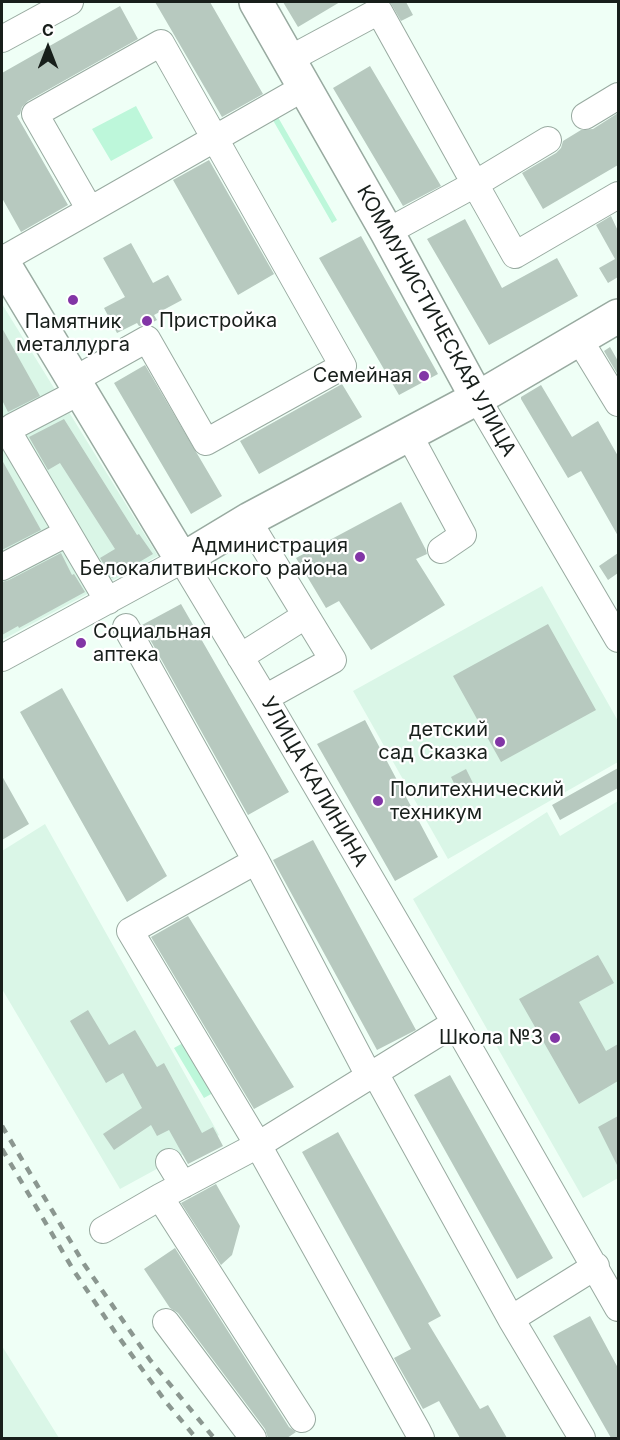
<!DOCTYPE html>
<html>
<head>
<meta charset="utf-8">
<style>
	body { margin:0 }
	#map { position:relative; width:620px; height:1440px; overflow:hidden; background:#effff6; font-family:Inter,sans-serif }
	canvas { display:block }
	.frame { position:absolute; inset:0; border:3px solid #181f1b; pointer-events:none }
	.north { position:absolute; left:18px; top:18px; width:60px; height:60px; -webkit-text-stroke:4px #fff; paint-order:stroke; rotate:0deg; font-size:16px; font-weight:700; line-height:24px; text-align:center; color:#181f1b }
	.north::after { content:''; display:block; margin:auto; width:21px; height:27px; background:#181f1b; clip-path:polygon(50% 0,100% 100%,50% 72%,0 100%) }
</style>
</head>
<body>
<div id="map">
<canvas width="620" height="1440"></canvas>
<div class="frame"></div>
<div class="north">С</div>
</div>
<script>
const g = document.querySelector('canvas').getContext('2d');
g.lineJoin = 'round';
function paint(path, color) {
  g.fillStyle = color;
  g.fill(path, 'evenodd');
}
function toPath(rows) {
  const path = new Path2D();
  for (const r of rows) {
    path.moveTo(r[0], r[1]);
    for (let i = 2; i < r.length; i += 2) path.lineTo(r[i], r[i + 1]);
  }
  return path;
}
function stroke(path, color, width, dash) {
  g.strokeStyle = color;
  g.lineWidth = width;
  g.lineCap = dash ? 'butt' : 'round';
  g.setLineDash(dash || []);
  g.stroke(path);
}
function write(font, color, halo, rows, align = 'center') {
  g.font = font + ' Inter,sans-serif';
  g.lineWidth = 4.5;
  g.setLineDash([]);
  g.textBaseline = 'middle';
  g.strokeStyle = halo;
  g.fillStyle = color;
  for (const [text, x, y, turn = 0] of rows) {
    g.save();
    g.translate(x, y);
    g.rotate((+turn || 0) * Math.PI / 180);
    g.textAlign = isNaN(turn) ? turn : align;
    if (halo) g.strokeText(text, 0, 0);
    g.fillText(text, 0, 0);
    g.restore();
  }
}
const built = toPath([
	[2,304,158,556,2,640],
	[542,586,618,721,618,762,448,859,353,691],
	[618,801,618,1178,583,1198,413,899,547,812,560,836],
	[45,824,219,1135,120,1189,2,989,2,851],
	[2,1346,59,1438,2,1438]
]);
const green = toPath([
	[136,106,153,138,111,161,92,129],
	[275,112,337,220,332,223,270,115],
	[190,1039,220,1089,204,1098,174,1048]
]);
const building = toPath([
	[155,2,210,2,263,94,222,117],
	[283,2,340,2,298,27],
	[390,2,406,2,413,15,401,21],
	[120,6,138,39,28,101,22,107,20,114,17,116,68,205,21,232,2,198,2,73],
	[370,66,441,186,403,206,333,88],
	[618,113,618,165,543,209,522,173,556,153,561,148,563,141,581,130,593,129],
	[209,160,274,274,238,295,173,180],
	[611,216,618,231,618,277,608,283,599,268,615,259,596,225],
	[465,219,502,288,557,258,578,296,489,345,427,239],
	[361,236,438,374,399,395,319,258],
	[131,243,153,283,168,275,182,300,154,315,157,320,149,324,139,326,137,323,117,333,104,308,125,297,103,258],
	[2,328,40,396,8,412,2,400],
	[610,347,618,361,618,375,604,351],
	[145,365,222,496,191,514,114,383],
	[342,384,362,417,259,474,240,441],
	[541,385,572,437,598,421,618,456,618,536,581,471,568,478,521,399,521,397],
	[64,419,137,535,139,534,153,554,112,578,100,558,115,549,60,463,48,470,29,437],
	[2,460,41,530,2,550],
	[401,502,426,550,427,554,416,559,445,605,371,650,339,601,326,608,296,558],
	[61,553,72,575,74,574,85,592,19,628,18,626,2,635,2,582,9,580],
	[618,553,618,573,608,580,599,566],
	[181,604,289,792,248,815,142,625],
	[548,624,596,710,501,762,453,676],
	[62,688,167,876,127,902,20,712],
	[365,720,438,857,395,881,317,744],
	[618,768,618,788,560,820,552,805],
	[466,769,473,783,458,791,451,777],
	[2,776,29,824,2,840],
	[313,840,416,1030,377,1050,273,860],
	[188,916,294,1087,254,1109,151,937],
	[598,955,614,983,579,1002,606,1051,618,1044,618,1081,579,1104,519,999],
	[88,1010,109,1045,135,1030,157,1067,164,1063,202,1133,213,1127,223,1146,188,1164,169,1130,157,1136,151,1125,114,1150,103,1134,142,1108,123,1073,106,1083,70,1021],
	[450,1075,553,1258,517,1279,414,1095],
	[618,1116,618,1167,598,1127],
	[338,1132,441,1316,428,1323,480,1409,488,1405,507,1438,460,1438,439,1401,423,1409,394,1358,411,1349,302,1152],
	[216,1184,240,1226,232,1255,221,1265,181,1203],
	[175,1248,289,1427,296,1432,287,1438,268,1438,265,1429,178,1313,170,1308,144,1269],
	[590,1316,618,1368,618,1438,611,1438,553,1336]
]);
const minor = toPath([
	[2,39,70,2],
	[288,60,379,11,475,184,387,232],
	[585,116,618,96],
	[548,140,475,184,515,255,618,195],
	[90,210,305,87],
	[2,260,90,210,35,114,161,43,343,366,206,442,147,339,72,381],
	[579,339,618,403],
	[477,398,618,639],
	[2,433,9,433,108,601],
	[9,433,12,427,79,392],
	[409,435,463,535,441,550],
	[250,519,255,532,333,660,265,698],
	[2,567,67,533],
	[126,627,256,861,369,1076],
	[240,657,305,616],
	[2,658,182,560,265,698,455,1023,618,1308],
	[375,1073,511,1319,582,1438],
	[169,1162,183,1185],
	[160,1197,302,1419],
	[103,1230,160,1197,258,1145,130,931,256,861],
	[511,1319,596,1266],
	[166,1322,253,1438],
	[421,1438,417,1430,258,1145,455,1023]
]);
const major = toPath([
	[256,2,387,232,477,398],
	[2,261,182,560,250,519,490,391,618,316]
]);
const rail = toPath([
	[2,1126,84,1264,150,1360,214,1438],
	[2,1149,74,1271,115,1332,166,1402,196,1438]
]);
const markers = [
	[73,300,6,"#8235a6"],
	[147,321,6,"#8235a6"],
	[424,376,6,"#8235a6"],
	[360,557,6,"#8235a6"],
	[81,643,6,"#8235a6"],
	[500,742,6,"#8235a6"],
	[378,801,6,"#8235a6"],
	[555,1038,6,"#8235a6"]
];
const poiNames = [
	["Пристройка",159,321,"left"],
	["Памятник",73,322,"center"],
	["металлурга",73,345,"center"],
	["Семейная",412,376],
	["Администрация",348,546],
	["Белокалитвинского района",348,569],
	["Социальная",93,632,"left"],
	["аптека",93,655,"left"],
	["детский",488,730],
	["сад Сказка",488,753],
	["Политехнический",390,790,"left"],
	["техникум",390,813,"left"],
	["Школа №3",543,1038]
];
const streetNames = [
	["КОММУНИСТИЧЕСКАЯ УЛИЦА",436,321,61],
	["УЛИЦА КАЛИНИНА",314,782,60]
];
paint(built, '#daf6e7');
paint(green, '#bdf7da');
paint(building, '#b7c9bf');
stroke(minor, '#98aaa0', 28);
stroke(major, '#98aaa0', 36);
stroke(minor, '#fff', 26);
stroke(major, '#fff', 33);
stroke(rail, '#8b9790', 4.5, [8, 8]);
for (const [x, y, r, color] of markers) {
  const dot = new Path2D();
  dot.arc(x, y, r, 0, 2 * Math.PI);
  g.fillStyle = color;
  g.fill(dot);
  stroke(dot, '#fff', 2);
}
write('20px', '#181f1b', '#fff', poiNames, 'right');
write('20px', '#181f1b', '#fff', streetNames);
</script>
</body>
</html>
